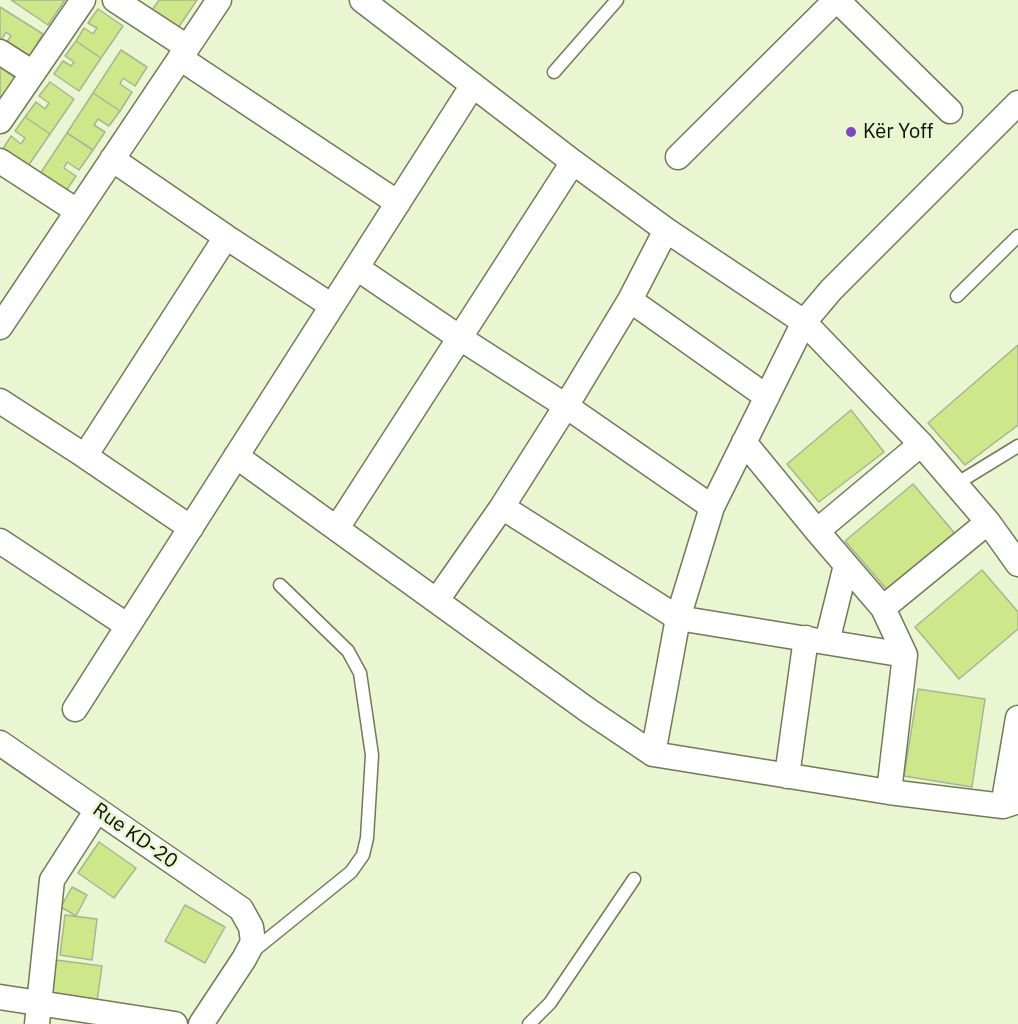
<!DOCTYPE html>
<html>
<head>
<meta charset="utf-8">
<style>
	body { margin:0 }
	canvas { display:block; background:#eaf5d1 }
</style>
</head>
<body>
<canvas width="1018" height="1024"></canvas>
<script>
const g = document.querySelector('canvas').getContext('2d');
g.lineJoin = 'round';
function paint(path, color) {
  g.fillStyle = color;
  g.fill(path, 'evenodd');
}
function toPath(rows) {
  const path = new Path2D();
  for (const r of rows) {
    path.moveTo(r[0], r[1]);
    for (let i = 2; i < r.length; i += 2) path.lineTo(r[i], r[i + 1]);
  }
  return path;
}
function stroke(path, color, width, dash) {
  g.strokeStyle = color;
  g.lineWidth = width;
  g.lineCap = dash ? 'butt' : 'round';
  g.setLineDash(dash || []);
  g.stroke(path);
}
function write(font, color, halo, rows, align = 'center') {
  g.font = font + ' "IBM Plex Sans",sans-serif';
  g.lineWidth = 5;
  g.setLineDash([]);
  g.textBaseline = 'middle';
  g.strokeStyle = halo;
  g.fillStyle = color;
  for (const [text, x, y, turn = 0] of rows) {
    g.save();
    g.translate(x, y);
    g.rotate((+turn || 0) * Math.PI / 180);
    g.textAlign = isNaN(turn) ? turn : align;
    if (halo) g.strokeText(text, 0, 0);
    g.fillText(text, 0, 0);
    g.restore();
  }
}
const building = toPath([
	[11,0,65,0,48,25,11,0],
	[159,0,197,0,178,28,152,10,159,0],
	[0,7,43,34,27,60,4,46,11,36,6,32,0,42,0,7],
	[98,9,123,26,101,58,76,41,84,28,93,34,97,28,88,23,98,9],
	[76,41,101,58,79,91,54,74,63,61,71,66,74,62,65,56,76,41],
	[121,50,147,67,135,86,123,78,120,84,132,92,120,111,93,93,121,50],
	[0,67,15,78,0,100,0,67],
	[50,82,74,99,50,134,25,117,36,102,45,109,49,103,39,96,50,82],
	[93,93,120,111,109,126,98,119,94,125,105,132,93,150,67,133,93,93],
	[25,117,50,134,26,169,1,152,11,136,21,144,25,138,15,131,25,117],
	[67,133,93,150,79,170,67,162,64,168,76,176,64,194,38,177,67,133],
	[1018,345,1018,425,965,465,928,423,1018,345],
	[851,410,884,452,819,502,787,464,851,410],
	[913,484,957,536,890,593,845,541,913,484],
	[982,570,1018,612,1018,629,959,679,915,627,982,570],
	[918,689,985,699,972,787,904,776,918,689],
	[99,842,136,868,114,898,78,873,99,842],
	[72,887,87,895,76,916,61,907,72,887],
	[185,905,225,927,205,963,165,941,185,905],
	[65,915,97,919,92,960,60,955,65,915],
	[56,960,102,966,97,1001,51,995,56,960]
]);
const lane = toPath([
	[554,72,617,0],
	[957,296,1018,236],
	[956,484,1018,446],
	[252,952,351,872,363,855,367,838,372,755,360,673,348,651,280,585],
	[529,1024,550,1003,634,879]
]);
const street = toPath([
	[115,0,187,47],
	[362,0,573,162,666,230,804,322,921,444,988,522,1018,564],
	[837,0,950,111],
	[0,52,33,73],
	[180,58,398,203],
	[0,121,83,0],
	[678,157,836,0],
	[112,159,226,237,332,306],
	[0,161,77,211],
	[357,268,460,338,566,406,712,507],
	[630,300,767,397],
	[0,327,219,0],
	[0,401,85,456,191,528],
	[744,442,817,531,883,608,905,655,889,792],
	[85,456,226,237],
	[236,456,589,711,653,754,889,792,1003,806,1018,801],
	[502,507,678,618,905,655],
	[337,528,573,162],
	[817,531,921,444],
	[0,541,128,626],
	[437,600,502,507,566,406,630,300,666,230],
	[883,608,988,522],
	[827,642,846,565],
	[75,709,473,85],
	[0,743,241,909,251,927,253,942,244,959,201,1024],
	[653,754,678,618,712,507,804,322,831,290,1018,103],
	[787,776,806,638],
	[1003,806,1018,718],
	[0,997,175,1024],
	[37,1024,52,880,97,810]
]);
const markers = [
	[851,132,6,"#7d48bf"]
];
const poiNames = [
	["Kër Yoff",863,132]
];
const streetNames = [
	["Rue KD-20",135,836,35]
];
paint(building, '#cee78b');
stroke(building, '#aab492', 1.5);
stroke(lane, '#717a5a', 15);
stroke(street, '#717a5a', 27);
stroke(lane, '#fff', 12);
stroke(street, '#fff', 24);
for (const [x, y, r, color] of markers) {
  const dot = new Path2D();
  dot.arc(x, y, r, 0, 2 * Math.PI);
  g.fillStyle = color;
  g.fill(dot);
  stroke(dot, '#eaf5d1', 2);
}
write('20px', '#0c0f04', '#eaf5d1', poiNames, 'left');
write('20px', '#0c0f04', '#eaf5d1', streetNames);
</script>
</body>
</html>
